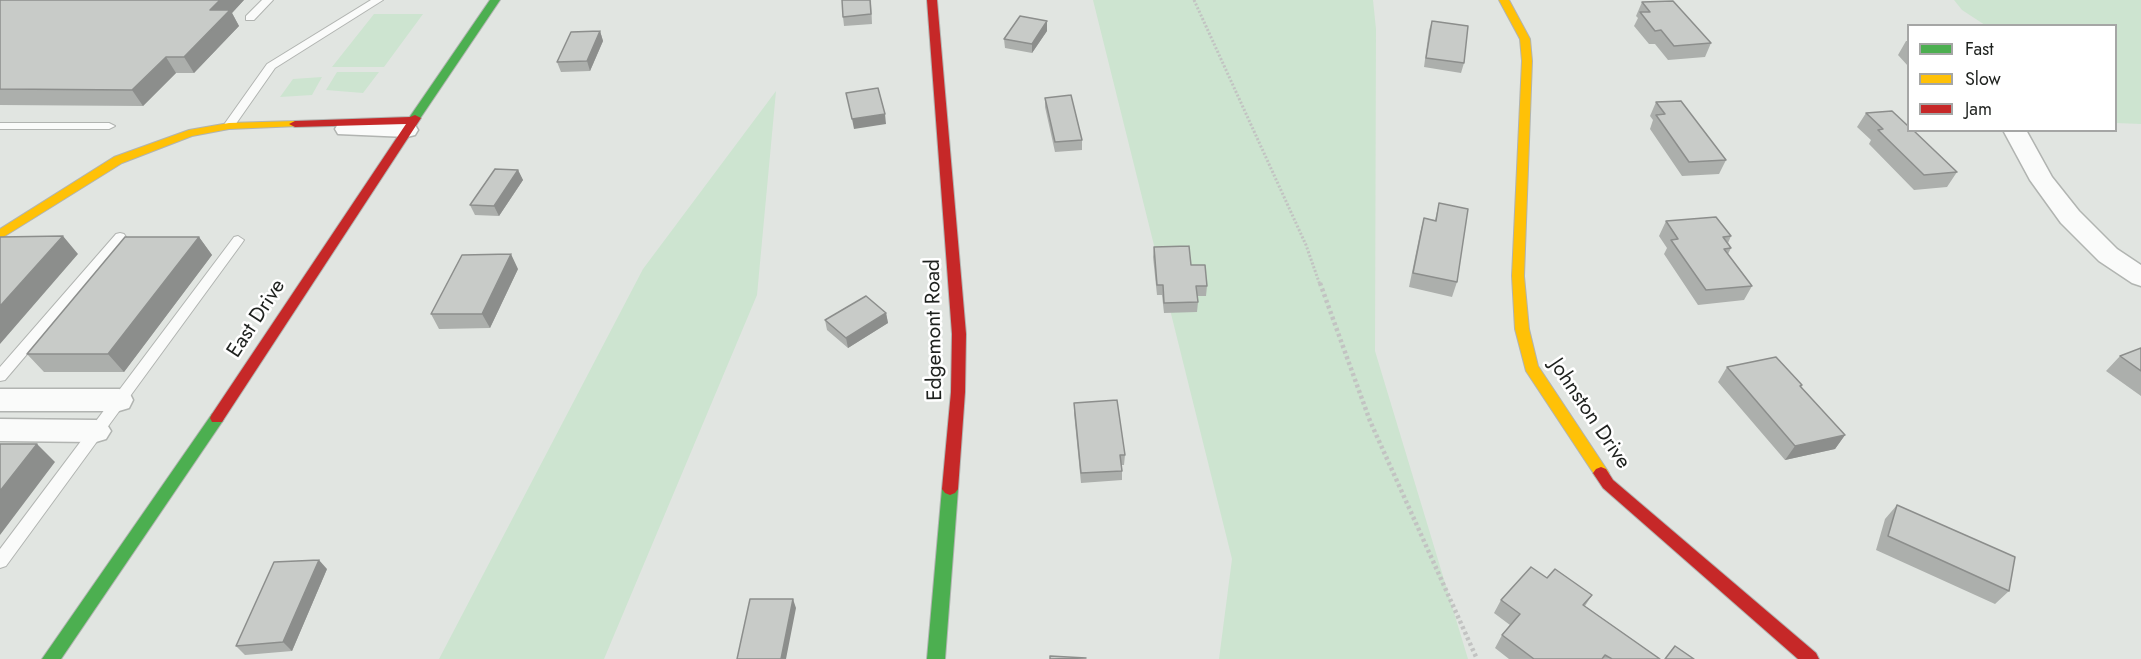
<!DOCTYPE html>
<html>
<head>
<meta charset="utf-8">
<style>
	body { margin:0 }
	#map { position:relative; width:2141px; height:659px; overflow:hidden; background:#e1e5e1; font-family:Jost,sans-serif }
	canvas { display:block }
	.legend { position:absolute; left:1907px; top:24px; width:210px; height:108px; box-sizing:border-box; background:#fff; border:2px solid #a5a6a5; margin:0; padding:8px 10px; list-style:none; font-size:18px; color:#1e211e }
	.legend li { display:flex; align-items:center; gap:12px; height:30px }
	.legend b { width:30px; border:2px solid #a5a6a5 }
</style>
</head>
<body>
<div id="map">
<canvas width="2141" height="659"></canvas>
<ul class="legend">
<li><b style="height:8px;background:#4caf50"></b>Fast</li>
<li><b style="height:8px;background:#ffc107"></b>Slow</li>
<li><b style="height:8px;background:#c62828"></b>Jam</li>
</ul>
</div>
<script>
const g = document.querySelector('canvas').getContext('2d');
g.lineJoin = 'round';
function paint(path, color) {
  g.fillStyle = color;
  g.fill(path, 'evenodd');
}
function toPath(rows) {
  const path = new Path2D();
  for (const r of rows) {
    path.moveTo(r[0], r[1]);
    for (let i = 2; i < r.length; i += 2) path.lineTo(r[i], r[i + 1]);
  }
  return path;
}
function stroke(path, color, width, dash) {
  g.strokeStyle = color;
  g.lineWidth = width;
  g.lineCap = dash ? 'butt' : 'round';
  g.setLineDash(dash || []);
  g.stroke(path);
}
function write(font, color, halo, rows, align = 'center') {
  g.font = font + ' Jost,sans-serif';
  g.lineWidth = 5;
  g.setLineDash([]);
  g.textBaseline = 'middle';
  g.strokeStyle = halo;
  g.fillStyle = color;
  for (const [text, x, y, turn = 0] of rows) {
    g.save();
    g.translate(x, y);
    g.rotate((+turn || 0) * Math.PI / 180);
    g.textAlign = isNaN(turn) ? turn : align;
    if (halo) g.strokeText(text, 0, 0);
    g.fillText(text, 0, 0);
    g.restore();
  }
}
const green = toPath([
	[1093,0,1373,0,1376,29,1375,351,1468,659,1219,659,1232,559],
	[1954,0,2141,0,2141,124,2116,123,2116,26,1985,25,1962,10],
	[374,14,423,14,384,67,332,67],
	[337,72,379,72,363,93,326,90],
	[322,77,312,95,280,97,293,79],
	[776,91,757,295,604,659,439,659,643,269]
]);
const pathFar1 = toPath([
	[1194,0,1306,245,1320,285]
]);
const path = toPath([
	[1320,283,1370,421,1477,659]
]);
const lane = toPath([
	[262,0,273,0,254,20,246,20,246,16,262,0],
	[371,0,383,0,275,68,233,128,225,128,223,126,267,64,371,0],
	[0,123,109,123,115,126,109,129,0,129,0,123],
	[120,233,124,234,126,237,124,240,5,380,0,381,0,367,116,234,120,233],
	[238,236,244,240,242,243,6,566,0,568,0,549,234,237,238,236]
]);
const street = toPath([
	[346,122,407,123,415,125,418,130,415,135,407,137,338,134,335,129,338,124,346,122],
	[2003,130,2026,130,2052,177,2079,211,2117,249,2141,265,2141,286,2132,283,2099,261,2061,223,2030,180,2003,130],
	[0,389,119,389,129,392,133,400,129,408,119,411,0,411,0,389],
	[0,419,96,420,106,423,111,431,106,439,96,442,0,441,0,419]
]);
const fast = toPath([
	[490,0,500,0,419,120,411,120,409,118,490,0],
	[217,412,222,414,224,418,222,422,61,659,42,659,212,414,217,412],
	[950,483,955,485,958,489,945,659,927,659,942,489,945,485,950,483]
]);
const slow = toPath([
	[1499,0,1509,0,1530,39,1532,61,1524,276,1529,329,1538,366,1609,473,1606,477,1601,479,1596,477,1526,371,1515,329,1512,276,1522,61,1520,39,1499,0],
	[295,121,299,122,299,126,229,129,192,136,122,163,0,239,0,229,114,157,189,130,229,123,295,121]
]);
const jam = toPath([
	[927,0,937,0,966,334,965,392,958,489,955,493,950,495,945,493,942,489,951,392,952,334,927,0],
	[415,115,421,118,222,422,212,422,210,418,212,414,406,124,295,127,289,124,295,121,410,117,415,115],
	[1601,467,1606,469,1613,480,1816,653,1819,659,1798,659,1603,488,1593,473,1596,469,1601,467]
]);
const wall = toPath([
	[0,0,244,0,232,13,239,26,194,73,176,73,143,106,0,105],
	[871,0,872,24,844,26,843,17],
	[1642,2,1711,43,1705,57,1668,60,1655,44,1649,44,1634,26,1638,18,1636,16],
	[1432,21,1464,63,1461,73,1424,67,1429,30],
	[600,31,603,41,590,71,561,72,557,62],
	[1047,31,1032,53,1005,48,1004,39],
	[1906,41,1908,41,1908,66,1898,55],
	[1045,98,1082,140,1082,150,1055,152,1045,107],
	[1656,102,1726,160,1719,174,1682,176,1650,129,1653,120,1650,116],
	[1866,113,1957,172,1947,187,1914,190,1869,144,1871,140,1857,127],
	[518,170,523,180,499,216,475,215,470,205],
	[1439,203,1457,282,1452,297,1409,287,1420,233,1424,218,1435,220],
	[1666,221,1731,236,1728,243,1731,248,1728,254,1752,286,1744,300,1698,305,1664,254,1667,248,1659,236],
	[199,237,212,255,124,372,44,372,27,354],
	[1154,247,1191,265,1207,286,1206,296,1197,296,1198,302,1197,312,1164,313,1162,295,1157,295,1153,257],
	[518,269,490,328,439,329,431,314],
	[886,313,888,323,848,348,827,330,825,320],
	[2141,348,2141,396,2106,371,2120,356],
	[1727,367,1802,385,1801,387,1845,435,1835,449,1785,460,1718,382],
	[1074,403,1125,455,1124,465,1122,465,1122,480,1081,483,1074,413],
	[1897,505,2009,591,1995,604,1876,550,1885,519],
	[327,569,292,651,245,655,236,646],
	[1547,578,1592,595,1585,606,1660,659,1509,659,1495,648,1502,635,1510,625,1494,613,1501,600]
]);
const shadedWall = toPath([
	[220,0,244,0,232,13,239,26,194,73,184,57,210,10],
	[1047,21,1047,31,1032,53,1032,44],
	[600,31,603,41,590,71,587,61],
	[166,57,176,73,143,106,132,90],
	[885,114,886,124,854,129,852,119],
	[518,170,523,180,499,216,494,206],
	[63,236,78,254,0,344,0,306],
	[199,237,212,255,124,372,108,354],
	[511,254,518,269,490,328,482,314],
	[886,313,888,323,848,348,846,338],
	[1845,435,1835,449,1785,460,1795,446],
	[37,444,55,462,0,535,0,491],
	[319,560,327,569,292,651,283,642],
	[793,599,796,608,786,659,781,659]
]);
const building = toPath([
	[0,0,220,0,210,10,230,10,184,57,166,57,132,90,0,89,0,0],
	[842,0,870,0,871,14,843,17,842,0],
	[1673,1,1711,43,1674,46,1661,30,1655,31,1640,12,1650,12,1642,2,1673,1],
	[1020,16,1047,21,1032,44,1004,39,1020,16],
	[1432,21,1468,26,1464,63,1426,58,1432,21],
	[600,31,587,61,557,62,571,32,600,31],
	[878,88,885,114,852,119,846,93,878,88],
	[1071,95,1082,140,1055,142,1045,98,1071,95],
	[1681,101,1726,160,1689,162,1656,115,1665,114,1656,102,1681,101],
	[1892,111,1908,126,1908,130,1913,130,1957,172,1924,175,1878,130,1883,129,1866,113,1892,111],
	[495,169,518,170,494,206,470,205,495,169],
	[1439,203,1468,209,1457,282,1413,273,1424,218,1436,221,1439,203],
	[1716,217,1731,236,1723,237,1731,248,1724,249,1752,286,1706,290,1671,240,1678,239,1666,221,1716,217],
	[63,236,0,306,0,237,63,236],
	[125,237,199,237,108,354,27,354,125,237],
	[1189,246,1191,265,1205,265,1207,286,1196,286,1198,302,1164,303,1163,285,1157,285,1154,247,1189,246],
	[511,254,482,314,431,314,462,255,511,254],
	[866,296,886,313,846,338,825,320,866,296],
	[2141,348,2141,371,2120,356,2141,348],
	[1776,357,1802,385,1800,386,1845,435,1795,446,1727,367,1776,357],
	[1117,400,1125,455,1120,455,1122,471,1081,473,1074,403,1117,400],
	[0,444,37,444,0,491,0,444],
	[1897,505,2015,557,2009,591,1888,536,1897,505],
	[319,560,283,642,236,646,274,562,319,560],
	[1531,567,1547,578,1555,569,1592,595,1583,605,1660,659,1612,659,1605,655,1602,659,1534,659,1502,635,1520,614,1501,600,1531,567],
	[750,599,793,599,781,659,737,659,750,599],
	[1675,646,1694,659,1665,659,1675,646],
	[1050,656,1086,658,1050,659,1050,656]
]);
const streetNames = [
	["East Drive",257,319,-57],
	["Edgemont Road",935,330,-91],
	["Johnston Drive",1589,414,56]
];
paint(green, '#cde4d0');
stroke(lane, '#b1b4b1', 2);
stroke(street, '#b1b4b1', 3);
stroke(fast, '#b1b4b1', 2);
stroke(slow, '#b1b4b1', 2);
stroke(jam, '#b1b4b1', 2);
stroke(pathFar1, '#c2c3c2', 3, [2, 2]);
stroke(path, '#c2c3c2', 4.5, [3, 3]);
paint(lane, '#fafbfa');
paint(street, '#fafbfa');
paint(fast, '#4caf50');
paint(slow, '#ffc107');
paint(jam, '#c62828');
paint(wall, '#acafac');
paint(shadedWall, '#8c8e8c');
paint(building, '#c8cbc8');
stroke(building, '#8c8e8c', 1.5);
write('21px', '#1e211e', '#fff', streetNames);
</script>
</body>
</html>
